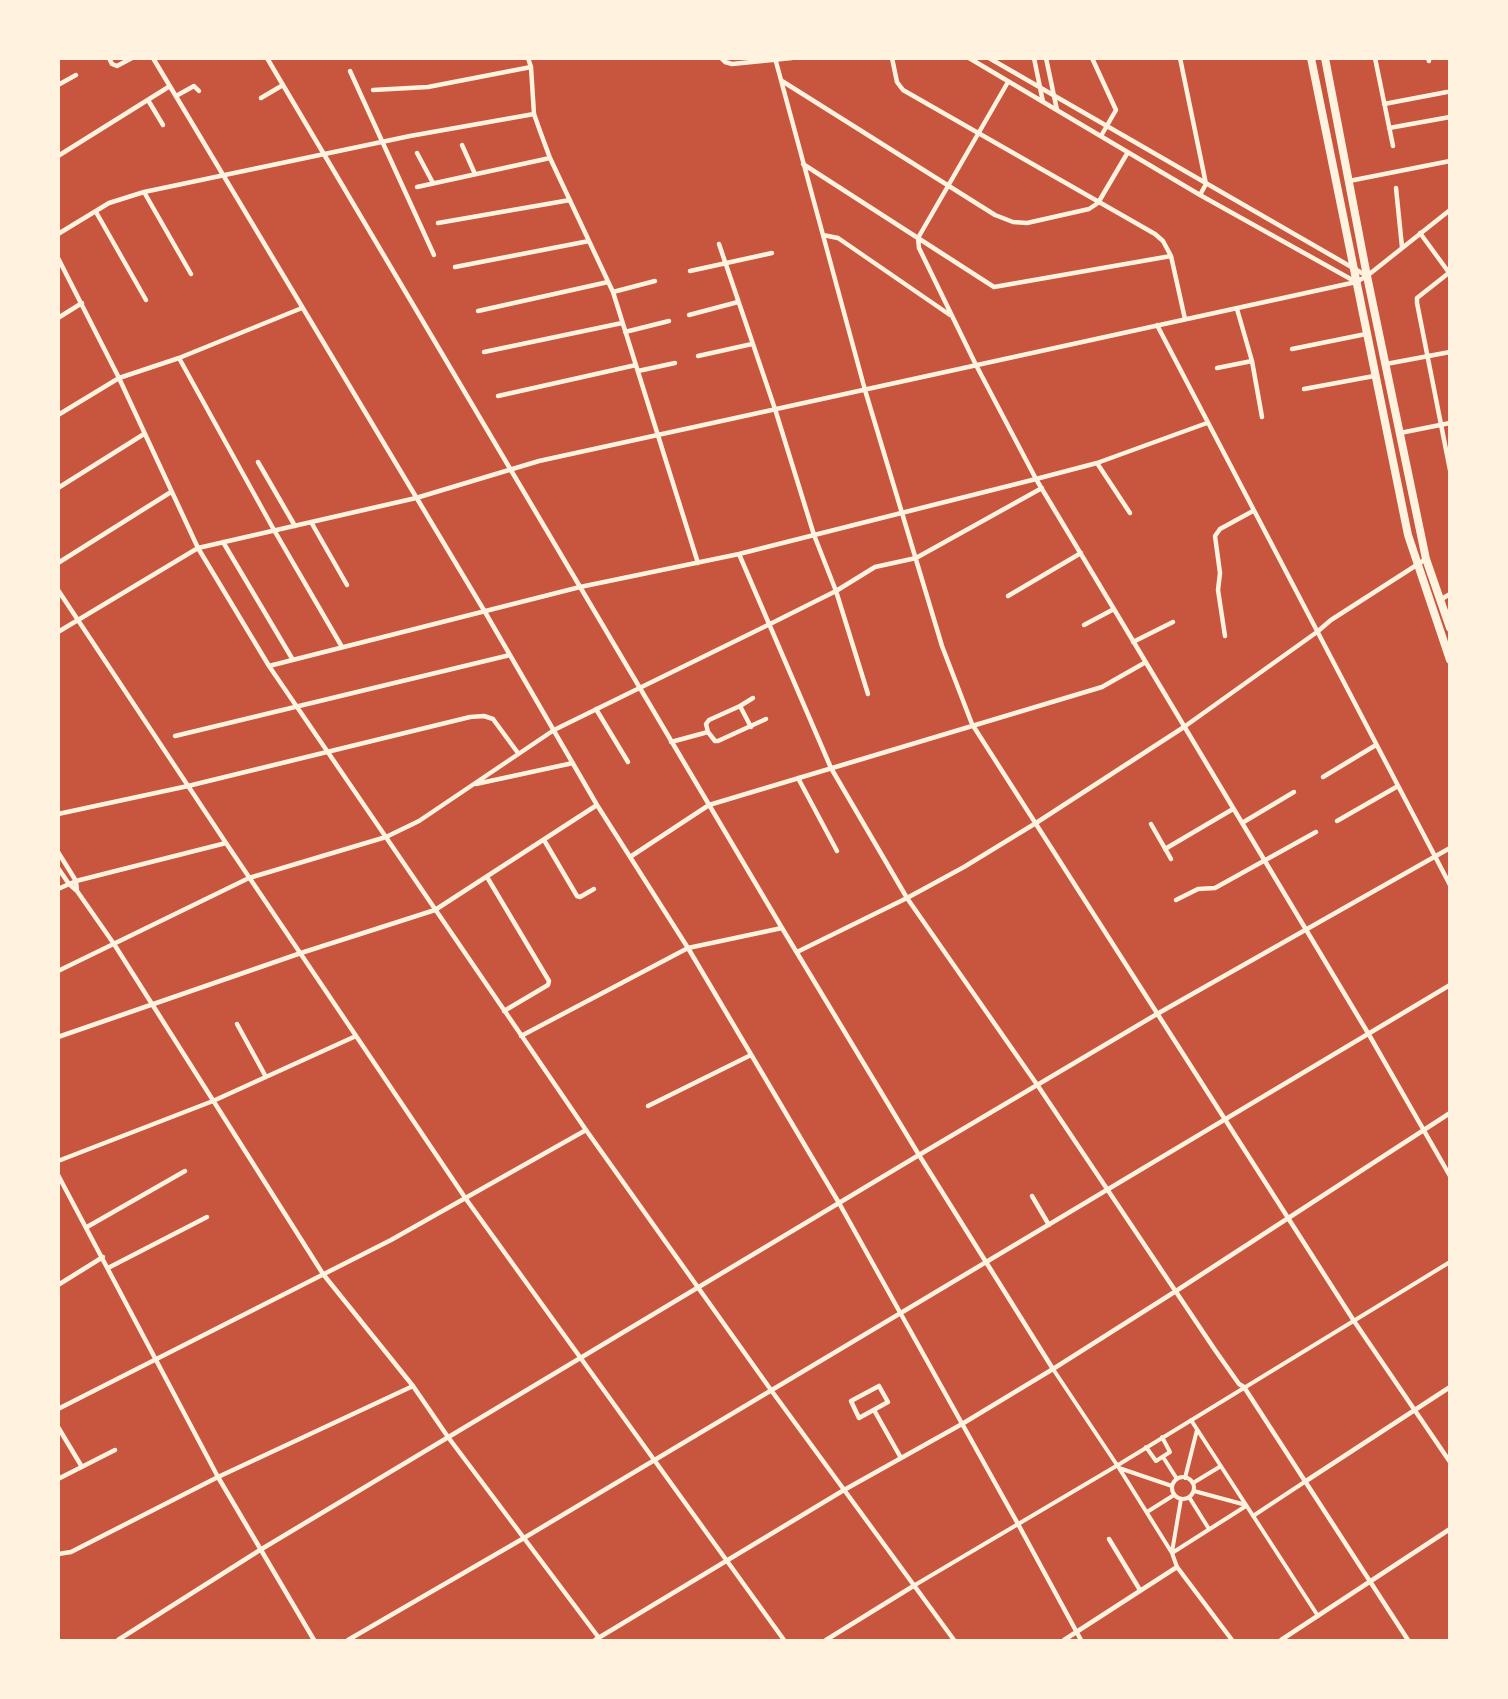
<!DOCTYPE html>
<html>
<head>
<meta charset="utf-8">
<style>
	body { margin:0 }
	#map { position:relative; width:1508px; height:1699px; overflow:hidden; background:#c8553d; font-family:"Noto Sans",sans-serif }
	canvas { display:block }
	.frame { position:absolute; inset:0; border:60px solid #fff3e0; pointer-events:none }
</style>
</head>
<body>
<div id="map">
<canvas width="1508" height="1699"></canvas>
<div class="frame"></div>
</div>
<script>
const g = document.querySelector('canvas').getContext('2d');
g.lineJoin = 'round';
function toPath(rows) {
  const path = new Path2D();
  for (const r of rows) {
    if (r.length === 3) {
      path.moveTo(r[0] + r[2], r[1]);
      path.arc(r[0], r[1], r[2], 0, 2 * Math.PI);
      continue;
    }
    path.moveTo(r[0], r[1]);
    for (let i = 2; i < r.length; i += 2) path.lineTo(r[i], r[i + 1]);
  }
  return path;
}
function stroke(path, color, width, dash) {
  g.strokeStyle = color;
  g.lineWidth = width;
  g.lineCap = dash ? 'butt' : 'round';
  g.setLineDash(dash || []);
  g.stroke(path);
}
const pedestrian = toPath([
	[1053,1369,1119,1468,1172,1553,1177,1567],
	[1191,1420,1318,1616],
	[1146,1447,1156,1461,1170,1452,1162,1437],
	[1163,1457,1177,1479],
	[1119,1468,1172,1486],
	[1183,1488,11],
	[1185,1478,1197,1430],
	[1193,1483,1221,1466],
	[1194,1491,1246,1505],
	[1189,1497,1209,1529],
	[1147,1512,1174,1495],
	[1253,1516,1306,1481],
	[1172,1552,1181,1499],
	[1172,1553,1246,1506],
	[915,1585,1118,1465,1450,1262]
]);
const minor = toPath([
	[109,58,112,64,117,66,132,58],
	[153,58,485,612,597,805,688,948,839,1203,1018,1524,1081,1640],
	[267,58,782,928,919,1155,1053,1369],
	[528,58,531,67,534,114,540,131,550,158,613,292,698,563],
	[721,58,725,62,732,64,792,58],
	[775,58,865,390,942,646,972,724,1354,1321,1450,1462],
	[892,58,897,82,903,90,1155,234,1163,241,1171,256,1185,319],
	[969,58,1200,195,1356,282],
	[989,58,1367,276],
	[1034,58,1043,102],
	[1046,58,1057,110],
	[1092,58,1116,110,1101,136],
	[1180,58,1206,184,1200,195],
	[1375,58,1393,146],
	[1428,58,1429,61],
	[350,71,434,255],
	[782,81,995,215,1013,222,1027,223,1089,209,1098,203,1128,152],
	[1008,82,918,238,919,248,976,365,1036,479,1368,1033,1450,1176],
	[58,85,76,75],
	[373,90,428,87,531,67],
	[176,96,194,86,199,91],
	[261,98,283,85],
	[148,100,163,125],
	[1384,104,1447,92],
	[1389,128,1450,117],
	[462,145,475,174],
	[417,153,433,183],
	[58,156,170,86],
	[803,164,994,287,1171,256],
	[1349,181,1450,161],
	[417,187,550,158],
	[1396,188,1402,247],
	[144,192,191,274],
	[96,212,146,300],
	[438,223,570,200],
	[1420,233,1450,274],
	[58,234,109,203,144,192,410,136,534,114],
	[823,235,838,238,950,315],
	[719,244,775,409,814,535,836,591,868,694],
	[58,258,119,378,198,548,269,666,586,1130,771,1390,954,1640],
	[455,267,589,241],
	[690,271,772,253],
	[1450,272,1417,298,1417,303,1450,470],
	[613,292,655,281],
	[1237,309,1252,361,1262,417],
	[478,311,608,282],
	[689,315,738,302],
	[58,318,82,303],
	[1157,325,1450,885],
	[625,332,669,321],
	[1292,349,1366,334],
	[484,352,622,323],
	[698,356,752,344],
	[179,358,274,530,342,647],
	[1386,364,1450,352],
	[1217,368,1252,361],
	[638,371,675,363],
	[1304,389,1374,376],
	[498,396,636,365],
	[58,415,119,378,179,358,302,308],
	[1400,433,1450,423],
	[258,462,295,526],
	[1097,463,1130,513],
	[58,488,144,434],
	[311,522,347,585],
	[223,542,293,660],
	[739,554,831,768,907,898,1038,1086,1215,1350,1239,1384,1244,1387,1408,1640],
	[58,563,171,492],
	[58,590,226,843,466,1199,784,1640],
	[1008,596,1081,553],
	[1440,600,1450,594],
	[1084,625,1114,609],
	[58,632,198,548,416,498,539,461,1356,282,1367,276,1450,210],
	[1225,636,1218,590,1220,573,1215,536,1220,529,1253,511],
	[1133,642,1173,622],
	[269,666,580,587,739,554,1036,479,1097,463,1207,423],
	[753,698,740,706,709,720,706,724,708,732,715,741,718,741,766,719],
	[740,706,751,727],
	[596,709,628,762],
	[175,736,510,655],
	[671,742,708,732],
	[1323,777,1376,745],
	[798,778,837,851],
	[476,784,573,763],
	[58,814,188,786,470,717,484,716,493,719,518,753],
	[1337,821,1398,786],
	[1242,823,1294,792],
	[1151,824,1171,859],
	[544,840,577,896,580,897,594,889],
	[1165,849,1233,809],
	[58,852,76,881,77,891],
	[630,857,709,805,1102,687,1146,662],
	[58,868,69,884,77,891,114,944,323,1274,413,1386,448,1437,599,1638],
	[487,877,549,981,548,985,504,1011],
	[58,889,76,881,226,843],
	[1176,900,1198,889,1215,888,1316,832],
	[797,952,907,898,964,867,1036,823,1184,727,1317,632,1331,620,1426,559],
	[58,971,249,878,386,837,419,821,554,730,770,624,836,591,875,567,916,558,1042,488],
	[237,1024,266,1077],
	[521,1036,688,948,782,928],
	[58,1037,301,953,435,910,597,805],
	[648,1106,751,1055],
	[58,1161,213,1101,356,1036],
	[58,1175,218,1477,314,1640],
	[1032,1196,1049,1225],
	[87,1227,185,1171],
	[108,1268,207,1217],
	[58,1285,103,1257],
	[879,1386,888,1402,859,1418,851,1401,879,1386],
	[58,1409,391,1240,586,1130],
	[874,1410,901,1458],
	[58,1427,82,1467],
	[58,1479,115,1450],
	[1306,1481,1450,1387],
	[1109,1539,1140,1590],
	[58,1554,71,1552,218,1477,413,1386],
	[118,1640,260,1550,919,1155,1157,1014,1450,848],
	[348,1640,524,1538,1450,985],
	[595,1640,844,1490,962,1424,1053,1369,1176,1291,1450,1113],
	[826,1640,915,1585],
	[1064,1640,1177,1567,1232,1640],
	[1281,1640,1450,1529]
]);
const primary = toPath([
	[1311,58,1408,535,1450,660],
	[1325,58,1367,276,1426,559,1450,628]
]);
stroke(pedestrian, '#fff3e0', 4);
stroke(minor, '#fff3e0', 4.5);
stroke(primary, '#fff3e0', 8);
</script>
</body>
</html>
